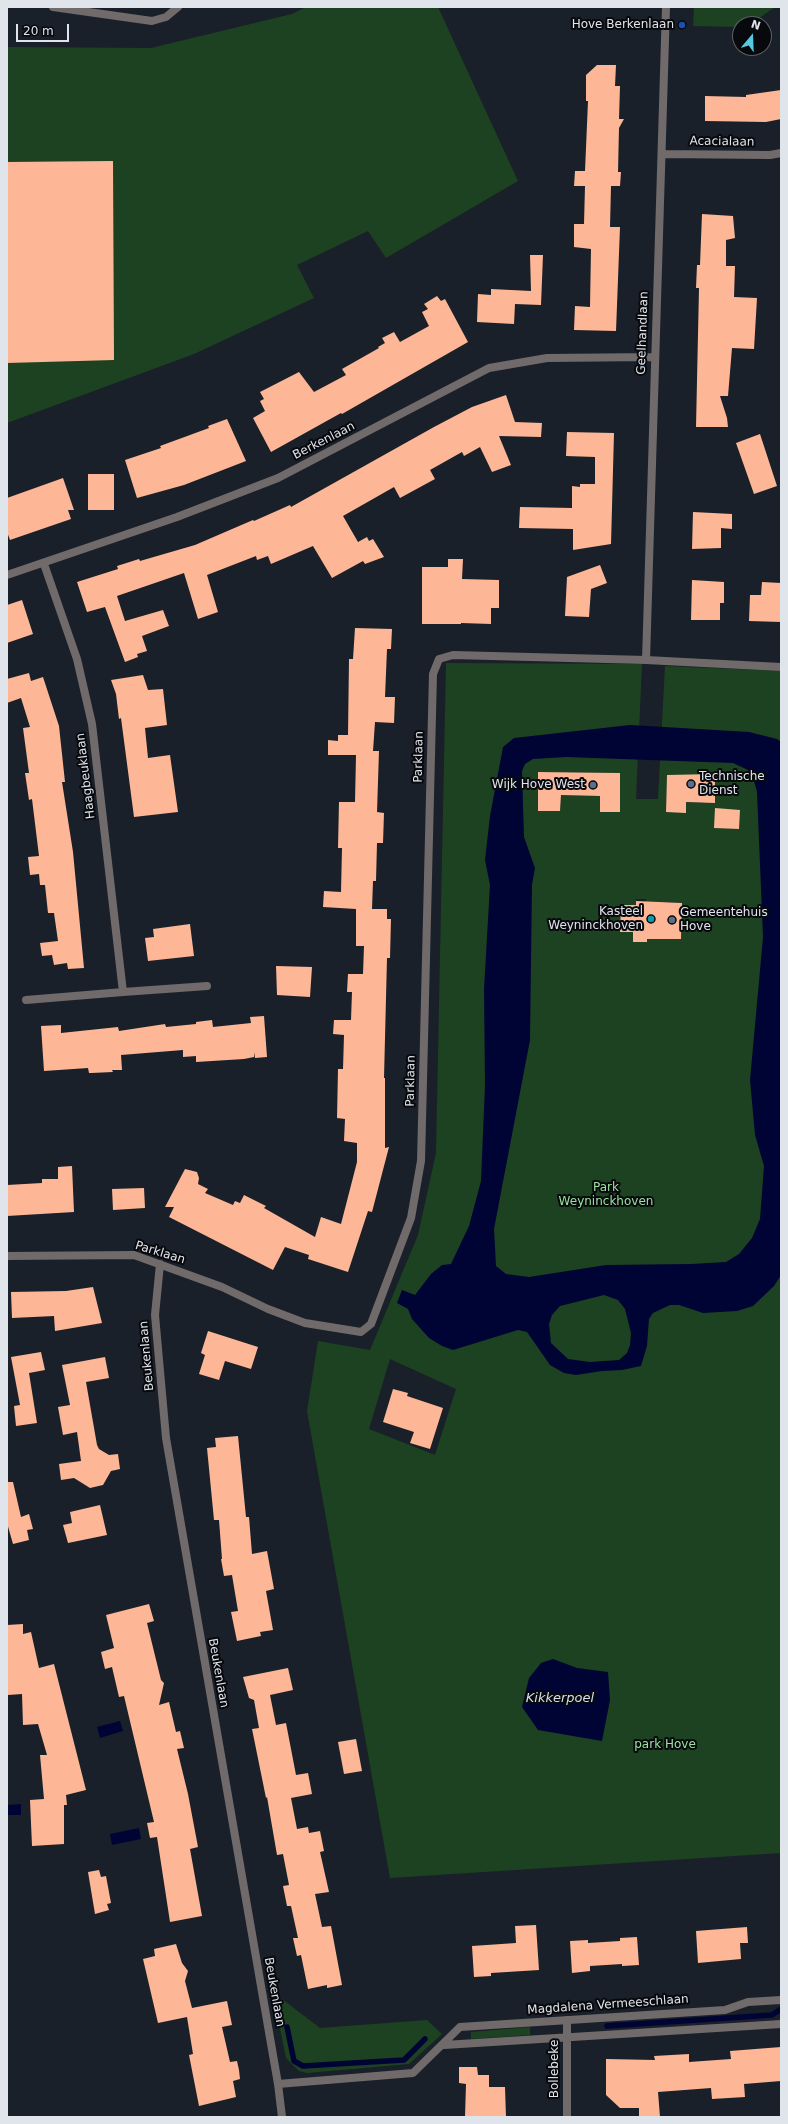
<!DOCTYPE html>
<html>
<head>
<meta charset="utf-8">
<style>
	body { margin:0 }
	#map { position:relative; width:788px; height:2124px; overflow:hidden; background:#1a2029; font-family:"DejaVu Sans",sans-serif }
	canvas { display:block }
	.frame { position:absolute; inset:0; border:8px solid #e0e4eb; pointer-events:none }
	.north { position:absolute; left:732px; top:16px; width:40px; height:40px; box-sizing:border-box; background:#07090d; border:1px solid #5e6166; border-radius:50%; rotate:19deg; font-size:11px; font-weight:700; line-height:16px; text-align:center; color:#e0e4eb }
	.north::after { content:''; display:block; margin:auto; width:14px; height:18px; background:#55cadf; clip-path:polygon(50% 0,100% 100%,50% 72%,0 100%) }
	.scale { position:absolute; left:16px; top:24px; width:53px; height:18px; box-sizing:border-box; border:2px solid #e0e4eb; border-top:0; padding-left:5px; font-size:12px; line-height:14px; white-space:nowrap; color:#e0e4eb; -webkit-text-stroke:3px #07090d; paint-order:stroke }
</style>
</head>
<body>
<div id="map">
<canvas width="788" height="2124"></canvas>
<div class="frame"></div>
<div class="north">N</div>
<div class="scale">20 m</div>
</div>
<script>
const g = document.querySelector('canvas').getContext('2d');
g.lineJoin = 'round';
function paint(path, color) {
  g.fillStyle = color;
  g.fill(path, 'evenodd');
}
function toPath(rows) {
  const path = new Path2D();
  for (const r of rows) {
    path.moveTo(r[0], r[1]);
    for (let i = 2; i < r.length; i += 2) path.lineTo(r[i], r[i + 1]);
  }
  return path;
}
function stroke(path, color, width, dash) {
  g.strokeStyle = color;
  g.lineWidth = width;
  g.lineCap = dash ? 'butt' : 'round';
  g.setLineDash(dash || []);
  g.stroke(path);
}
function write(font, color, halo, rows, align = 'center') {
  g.font = font + ' "DejaVu Sans",sans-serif';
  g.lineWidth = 4;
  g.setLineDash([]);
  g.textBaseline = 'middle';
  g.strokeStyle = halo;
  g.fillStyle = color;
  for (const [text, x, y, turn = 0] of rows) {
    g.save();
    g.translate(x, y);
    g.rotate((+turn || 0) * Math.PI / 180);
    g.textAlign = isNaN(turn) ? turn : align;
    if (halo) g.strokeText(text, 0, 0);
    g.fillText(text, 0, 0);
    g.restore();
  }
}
const green = toPath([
	[306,7,438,7,518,181,386,258,368,231,297,265,314,298,194,354,7,423,7,47,151,48,292,14],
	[694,7,775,7,751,24,740,24,740,27,693,26],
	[446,663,642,664,636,799,658,799,665,666,781,671,781,1853,390,1878,307,1411,318,1341,370,1350,418,1235,436,1153],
	[538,772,620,773,620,812,600,796,561,795,560,811,538,811],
	[667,775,715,775,715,794,704,794,703,803,686,802,666,812],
	[636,899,646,899,646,906,664,902,682,903,681,939,663,939,647,933,647,942,633,942,633,932,620,932,621,905,636,905],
	[390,1359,456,1389,435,1455,369,1429],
	[278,1996,320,2028,427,2020,442,2034,409,2064,307,2073,299,2071,286,2058,274,1999],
	[530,2027,530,2035,471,2039,471,2032]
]);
const water = toPath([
	[630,725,749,732,777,739,781,742,781,1275,774,1286,753,1306,737,1311,703,1313,679,1305,670,1305,653,1313,649,1319,647,1346,641,1366,622,1370,602,1371,576,1375,564,1373,550,1365,527,1332,518,1330,453,1350,442,1346,429,1338,412,1319,408,1309,397,1303,402,1290,415,1295,431,1274,442,1265,451,1264,469,1226,481,1181,485,1085,484,989,490,885,485,860,490,816,503,747,514,738],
	[566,757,733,763,748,770,754,781,757,792,763,937,750,1080,755,1135,764,1166,760,1219,752,1238,739,1254,726,1262,691,1264,606,1265,529,1277,506,1274,496,1266,494,1229,530,1040,532,885,535,868,524,837,522,771,525,764,533,759],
	[604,1295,618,1300,625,1309,631,1333,630,1345,627,1353,619,1360,590,1362,568,1359,551,1343,549,1324,552,1315,560,1306],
	[553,1659,577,1668,608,1672,610,1700,602,1741,538,1730,522,1707,529,1678,541,1663],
	[120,1721,123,1731,100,1738,97,1727],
	[21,1804,21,1815,7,1815,7,1805],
	[139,1828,141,1839,112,1845,110,1834]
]);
const stream = toPath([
	[607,2026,772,2015,781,2009],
	[287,2027,294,2061,303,2066,404,2060,425,2039]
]);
const building = toPath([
	[597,65,616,65,615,86,620,86,619,119,624,119,619,128,618,172,621,172,620,186,611,186,610,227,620,227,616,331,574,330,575,306,590,307,591,249,574,247,574,224,584,224,585,186,574,186,575,171,585,171,588,101,586,101,586,75],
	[781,90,781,119,766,122,705,121,705,96,746,97,746,95],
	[113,161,114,360,7,363,7,162],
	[702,214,733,216,735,238,726,240,726,266,735,266,734,297,757,298,754,349,732,348,728,396,720,396,727,418,728,427,696,427,699,288,696,288,697,265,700,265],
	[530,255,543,255,541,305,515,304,514,324,477,322,478,294,491,295,491,289,531,291],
	[437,296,441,301,445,299,468,342,342,414,341,413,271,452,253,418,265,411,260,401,264,399,260,392,299,372,314,392,346,375,342,369,379,348,378,347,385,343,382,338,394,332,400,342,429,326,422,312,428,309,424,304],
	[506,395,515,422,542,423,541,437,499,436,511,465,492,472,480,447,464,456,462,452,430,470,435,479,400,498,394,487,343,516,358,542,367,537,369,541,373,539,384,557,365,564,363,561,332,578,313,546,271,564,268,556,257,560,256,556,207,575,218,612,198,619,184,573,117,596,125,621,163,610,169,626,142,636,147,651,137,654,138,657,125,662,105,607,87,612,77,582,118,569,117,566,139,559,140,561,195,545,253,520,254,521,290,505,291,507,434,427,472,407],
	[227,419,246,461,184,485,137,498,125,460,161,448,160,446,209,428,208,426],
	[567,432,614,433,611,544,573,550,573,529,519,528,520,507,572,508,572,486,580,487,580,484,595,484,595,457,566,456],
	[760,434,777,486,754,494,736,443],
	[88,474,114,474,114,510,88,510],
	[63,478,74,510,68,510,71,519,10,540,7,532,7,498],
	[693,512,732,514,732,529,721,528,721,548,692,549],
	[448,559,463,559,462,579,499,580,499,608,491,608,491,624,461,623,461,624,422,624,422,567,448,567],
	[600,565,607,583,591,589,589,617,565,616,567,577],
	[692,580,724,582,724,603,720,603,720,620,691,620],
	[762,582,781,583,781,622,749,621,750,595,761,595],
	[22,600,33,634,7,643,7,605],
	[355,628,392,629,391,649,387,649,385,697,395,697,394,723,375,722,373,751,379,751,377,812,384,813,383,843,377,843,376,881,373,881,372,909,387,909,387,919,391,919,390,958,387,958,384,1078,385,1078,385,1148,389,1147,372,1212,368,1211,348,1272,308,1259,309,1255,285,1247,273,1270,169,1217,174,1207,165,1207,185,1169,197,1172,199,1178,198,1184,208,1189,205,1193,233,1205,235,1201,240,1203,244,1195,266,1206,264,1208,315,1237,321,1217,341,1224,357,1162,357,1143,344,1141,345,1119,337,1118,338,1069,343,1069,344,1035,333,1034,334,1020,351,1020,352,992,347,992,348,974,363,974,364,946,356,946,356,909,323,907,324,891,341,892,342,848,338,848,339,802,355,802,356,755,328,755,328,740,338,741,338,735,348,735,349,659,353,659],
	[29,673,31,681,43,677,59,726,65,782,62,782,73,852,84,968,68,969,67,963,54,965,52,955,42,956,40,943,58,941,54,913,48,913,45,885,40,885,39,874,30,875,28,857,39,856,32,799,29,800,25,773,29,773,23,728,30,727,21,698,7,703,7,679],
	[143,675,148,690,163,689,167,725,145,728,148,758,170,755,178,812,134,817,121,718,119,719,116,694,111,680],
	[538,772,620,773,620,812,600,812,600,796,561,795,560,811,538,811],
	[715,774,715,803,686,802,686,813,666,812,667,775],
	[715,808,740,810,739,829,714,828],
	[636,901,682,903,681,939,647,939,647,942,633,942,633,932,620,932,621,905,636,905],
	[190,924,194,956,148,961,145,938,154,937,153,929],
	[276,966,312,967,310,997,277,995],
	[264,1016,267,1057,255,1058,254,1052,254,1057,244,1059,196,1062,196,1056,183,1057,183,1050,121,1055,122,1070,112,1070,113,1072,91,1073,89,1073,88,1068,44,1071,41,1026,61,1025,61,1033,118,1027,119,1031,165,1024,166,1027,196,1024,196,1022,212,1020,213,1027,251,1023,250,1017],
	[72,1166,74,1212,7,1216,7,1185,42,1183,42,1179,58,1179,58,1167],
	[144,1188,145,1208,113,1210,112,1189],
	[93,1287,102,1323,55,1331,54,1316,12,1318,11,1292,66,1291],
	[208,1331,258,1347,251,1369,225,1361,219,1380,199,1374,205,1355,201,1353],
	[41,1352,45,1370,29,1373,37,1423,16,1426,14,1406,20,1405,11,1357],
	[105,1357,109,1378,86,1382,97,1445,99,1449,109,1455,118,1454,120,1469,111,1471,103,1485,90,1488,74,1478,61,1480,59,1464,81,1461,77,1432,63,1435,58,1407,70,1405,62,1365],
	[393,1389,408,1393,407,1396,443,1408,430,1449,410,1443,414,1432,383,1422],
	[238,1436,246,1517,249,1517,252,1554,267,1551,274,1589,266,1591,273,1630,260,1632,261,1636,237,1641,231,1612,238,1611,232,1575,224,1576,221,1559,222,1559,219,1520,214,1520,207,1448,216,1447,215,1438],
	[7,1482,13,1482,21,1517,29,1514,33,1529,27,1530,29,1540,13,1544,7,1523],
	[100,1505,107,1535,68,1543,63,1525,72,1523,70,1512],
	[149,1604,154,1621,147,1623,161,1680,164,1683,159,1705,169,1702,176,1732,180,1731,184,1748,177,1749,188,1794,198,1847,190,1849,202,1916,170,1922,157,1837,150,1838,147,1823,154,1822,124,1696,119,1697,112,1667,105,1669,101,1652,114,1648,106,1615],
	[23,1624,23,1634,31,1632,39,1668,54,1664,86,1790,66,1795,67,1805,64,1805,64,1844,32,1846,30,1800,44,1799,40,1755,47,1755,38,1724,23,1725,22,1694,8,1695,7,1625],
	[288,1668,293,1690,270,1695,276,1725,286,1723,296,1775,308,1773,312,1794,291,1798,297,1829,308,1827,309,1833,320,1831,324,1851,320,1852,329,1892,315,1894,322,1927,331,1926,342,1985,327,1988,327,1985,308,1989,301,1955,297,1956,293,1938,298,1938,291,1906,287,1906,283,1886,289,1885,283,1854,277,1855,267,1797,266,1798,252,1729,259,1728,254,1700,249,1698,243,1677],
	[356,1739,362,1771,344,1774,338,1742],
	[99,1870,101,1877,106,1876,111,1903,107,1904,109,1910,95,1914,88,1872],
	[536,1925,539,1970,491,1973,491,1976,474,1977,472,1946,516,1943,515,1926],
	[747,1927,748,1943,740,1943,741,1959,698,1963,696,1931],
	[637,1937,639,1965,622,1966,622,1964,590,1966,590,1971,572,1973,570,1941,588,1940,588,1943,620,1941,620,1938],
	[176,1944,182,1963,188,1971,185,1981,192,2008,227,2001,232,2025,222,2027,230,2062,237,2061,239,2070,240,2079,233,2081,236,2097,199,2106,189,2055,193,2054,187,2017,158,2023,143,1959,155,1956,154,1949],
	[781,2047,781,2081,744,2084,745,2097,712,2099,711,2088,658,2092,660,2117,639,2117,639,2108,620,2108,606,2095,606,2059,655,2060,654,2056,689,2054,689,2062,731,2059,730,2051],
	[459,2067,477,2067,478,2075,489,2075,489,2087,505,2087,506,2117,465,2117,466,2084,459,2083]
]);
const street = toPath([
	[53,7,152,21,166,17,178,7],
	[662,154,770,155,781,153],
	[44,564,77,659,92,724,123,992,207,986],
	[7,575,177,517,278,478,489,368,547,358,654,357],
	[646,660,666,7],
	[26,1000,123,992],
	[7,1256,134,1255,222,1287,268,1309,305,1323,361,1332,371,1324,411,1218,421,1161,433,674,439,659,453,655,646,660,781,667],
	[160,1264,155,1315,166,1438,278,2084,282,2117],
	[567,2020,567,2117],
	[444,2045,781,2024],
	[278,2084,413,2073,460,2027,725,2010,748,2002,781,2000]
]);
const markers = [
	[682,25,4,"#1a4fb4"],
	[691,784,4,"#5c6f8a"],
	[593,785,4,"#5c6f8a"],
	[651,919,4,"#0f9aa8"],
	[672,920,4,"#5c6f8a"]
];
const poiNames = [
	["Hove Berkenlaan",674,25],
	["Technische",699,777,"left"],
	["Dienst",699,791,"left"],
	["Wijk Hove West",585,785],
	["Kasteel",643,912],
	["Weyninckhoven",643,926],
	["Gemeentehuis",680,913,"left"],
	["Hove",680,927,"left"]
];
const streetNames = [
	["Acacialaan",722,142,1],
	["Geelhandlaan",643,333,-88],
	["Berkenlaan",324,441,-27],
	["Parklaan",419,757,-89],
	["Haagbeuklaan",86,776,-97],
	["Parklaan",411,1081,-89],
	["Parklaan",160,1253,17],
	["Beukenlaan",147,1356,-95],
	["Beukenlaan",218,1673,80],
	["Beukenlaan",274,1992,80],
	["Magdalena Vermeeschlaan",608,2005,-4],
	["Bollebeke",555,2069,-90]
];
const parkNames = [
	["Park",606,1188],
	["Weyninckhoven",606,1202],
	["park Hove",665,1745]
];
const waterNames = [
	["Kikkerpoel",560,1699]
];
paint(green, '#1d4221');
paint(water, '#000434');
stroke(stream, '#000434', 5.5);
paint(building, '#fdb796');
stroke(street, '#716a6a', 8);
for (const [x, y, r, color] of markers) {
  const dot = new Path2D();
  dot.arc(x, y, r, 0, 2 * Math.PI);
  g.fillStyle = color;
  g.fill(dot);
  stroke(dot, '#07090d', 1.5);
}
write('12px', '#e0e4eb', '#07090d', poiNames, 'right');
write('12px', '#e0e4eb', '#07090d', streetNames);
write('12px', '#99e49d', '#07090d', parkNames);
write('italic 13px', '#d6dfef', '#07090d', waterNames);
</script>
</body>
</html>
